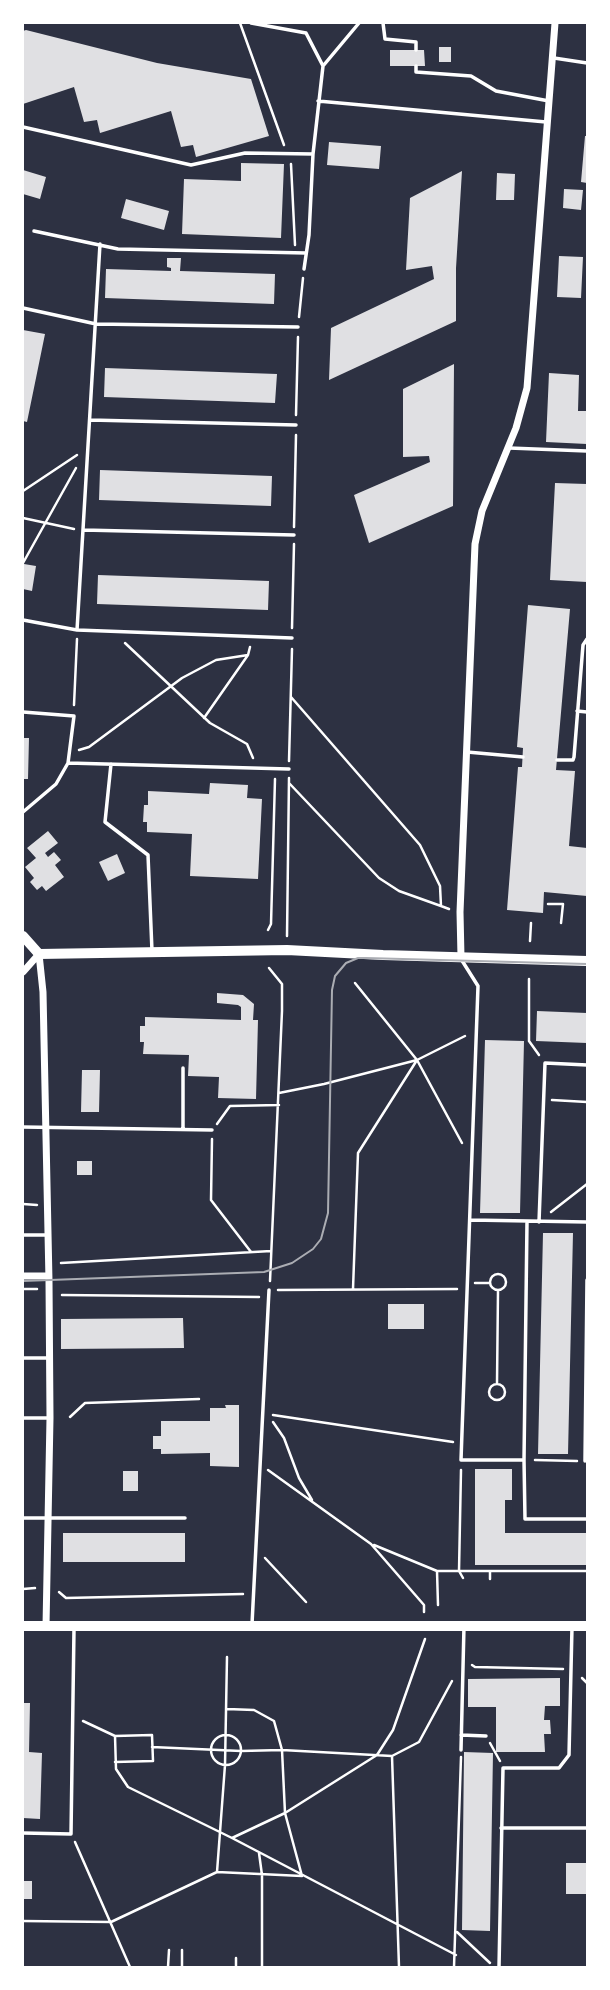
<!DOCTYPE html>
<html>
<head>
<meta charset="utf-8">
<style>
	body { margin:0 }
	#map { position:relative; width:610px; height:1990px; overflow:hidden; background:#2d3142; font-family:"DM Sans",sans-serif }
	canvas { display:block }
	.frame { position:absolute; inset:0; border:24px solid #fff; pointer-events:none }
</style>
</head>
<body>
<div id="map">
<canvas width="610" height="1990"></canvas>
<div class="frame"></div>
</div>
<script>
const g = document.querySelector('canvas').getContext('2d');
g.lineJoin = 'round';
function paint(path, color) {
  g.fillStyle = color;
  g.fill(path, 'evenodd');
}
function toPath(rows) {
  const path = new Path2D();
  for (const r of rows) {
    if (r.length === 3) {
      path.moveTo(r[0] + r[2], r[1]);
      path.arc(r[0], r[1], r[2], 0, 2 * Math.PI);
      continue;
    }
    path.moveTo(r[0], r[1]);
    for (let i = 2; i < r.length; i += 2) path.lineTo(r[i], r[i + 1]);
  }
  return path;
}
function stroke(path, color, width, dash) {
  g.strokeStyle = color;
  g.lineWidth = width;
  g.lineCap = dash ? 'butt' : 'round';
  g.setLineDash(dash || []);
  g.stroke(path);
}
const building = toPath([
	[26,30,157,63,251,79,269,136,196,157,193,145,181,147,171,111,100,133,97,120,84,122,74,87,23,104,23,31],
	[439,47,451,47,451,62,439,62],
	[390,50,424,50,425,66,390,66],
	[585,136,587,136,587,183,581,182],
	[329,142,381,146,379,169,327,165],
	[241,163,284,164,281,238,182,234,184,179,241,181],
	[23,170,46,177,40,199,23,194],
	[462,171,456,268,456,321,329,380,331,328,434,279,432,266,406,270,410,198],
	[497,173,515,174,514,200,496,200],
	[564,189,583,190,581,210,563,208],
	[126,199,169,211,164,230,121,218],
	[559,256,583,257,581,298,557,297],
	[167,258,181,258,180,271,275,274,274,304,105,298,106,269,171,271,171,268,167,267],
	[23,330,45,334,27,422,23,421],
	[454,364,453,506,369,543,354,495,430,462,429,456,403,457,403,389],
	[105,368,277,374,275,403,104,397],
	[549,373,579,375,578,411,587,411,587,444,546,442],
	[100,470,272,476,271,506,99,500],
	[555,483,587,484,587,582,550,580],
	[24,564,36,566,32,591,23,589],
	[98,575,269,581,268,610,97,604],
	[528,605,570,609,556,770,575,771,569,846,587,848,587,896,544,892,543,913,507,910,518,767,522,767,523,748,517,747],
	[23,738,29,738,28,779,23,779],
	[210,783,248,785,247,798,262,799,258,879,190,876,192,834,147,832,147,822,143,822,144,805,148,805,148,791,209,794],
	[48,831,58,843,45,853,48,857,54,852,61,860,55,865,64,877,46,891,42,886,37,890,30,882,34,878,25,867,36,858,27,848],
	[117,854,125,873,108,881,99,862],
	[217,993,243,995,254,1004,253,1020,258,1020,256,1099,218,1098,219,1077,188,1076,189,1055,143,1054,144,1042,140,1042,140,1026,145,1026,145,1017,241,1020,241,1007,238,1005,217,1003],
	[537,1011,587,1013,587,1043,536,1041],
	[485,1040,524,1041,520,1213,480,1213],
	[82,1070,100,1070,99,1112,81,1112],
	[77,1161,92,1161,92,1175,77,1175],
	[543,1233,573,1233,568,1454,538,1454],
	[388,1304,424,1304,424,1329,388,1329],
	[183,1318,184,1348,61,1349,61,1319],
	[225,1405,239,1405,239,1467,210,1466,210,1453,161,1454,161,1449,153,1449,153,1436,161,1436,161,1421,210,1421,210,1408,226,1408],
	[475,1469,512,1469,512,1500,505,1500,505,1533,587,1533,587,1565,475,1565],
	[123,1471,138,1471,138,1491,123,1491],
	[63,1533,185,1533,185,1562,63,1562],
	[560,1678,560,1706,545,1706,544,1720,550,1720,551,1734,544,1734,545,1752,496,1752,496,1707,468,1707,468,1679],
	[23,1703,30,1703,29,1752,42,1753,40,1819,23,1818],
	[464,1752,493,1753,490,1931,462,1930],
	[566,1863,587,1863,587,1894,566,1894],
	[23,1881,32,1881,32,1899,23,1899]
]);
const path = toPath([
	[240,23,284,145],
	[291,164,295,245],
	[299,317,303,278],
	[296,415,298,337],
	[23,491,77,455],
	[23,518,74,529],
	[294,527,296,435],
	[23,563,76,468],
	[292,628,294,544],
	[125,643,210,723,247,744,253,758],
	[291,697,420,845,440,886,441,906,449,909],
	[74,705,77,639],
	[204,718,248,655,250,647],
	[79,750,89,747,182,678,216,660,248,655],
	[289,761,292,649],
	[289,783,379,878,399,891,441,906],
	[548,904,563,904,561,923],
	[268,930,271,924,275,779],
	[287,936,289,778],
	[530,941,531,923],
	[269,968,282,984,282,1011,270,1281],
	[529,979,529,1041,539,1055],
	[355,983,417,1060,462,1143],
	[279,1093,324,1084,417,1060,465,1036],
	[552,1100,587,1102],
	[217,1124,230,1106,279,1105],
	[212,1139,211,1200,251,1252],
	[23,1204,37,1205],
	[551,1212,587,1184],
	[61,1263,271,1251],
	[498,1282,8],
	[475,1283,489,1283],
	[23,1289,37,1289],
	[353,1289,358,1153,417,1060],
	[278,1290,457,1289],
	[62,1295,259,1297],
	[497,1383,498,1291],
	[497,1392,8],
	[273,1415,453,1442],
	[70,1417,85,1403,199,1399],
	[273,1422,284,1438,299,1478,312,1500],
	[535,1460,577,1461],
	[268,1470,371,1544,424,1605,424,1612],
	[461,1470,459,1571,463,1578],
	[374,1545,437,1571,587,1571],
	[265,1558,306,1602],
	[437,1571,438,1605],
	[490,1571,490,1579],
	[23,1589,35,1588],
	[59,1592,66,1598,243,1594],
	[472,1665,475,1667,563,1669],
	[582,1678,587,1683],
	[83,1721,115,1736,116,1769,128,1787,232,1838,456,1955],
	[226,1750,15],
	[490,1743,500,1761],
	[152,1747,241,1751,282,1750,392,1756,419,1742,452,1681],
	[392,1756,399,1967],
	[115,1762,153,1761,152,1735,115,1736],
	[232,1838,285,1813,377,1755,393,1730,425,1639],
	[75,1842,130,1967],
	[259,1853,262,1875,262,1967],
	[217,1872,225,1765,227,1657],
	[23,1921,111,1922,217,1872,302,1876,285,1813,282,1750,274,1721,254,1710,227,1709],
	[457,1932,490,1963],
	[168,1967,169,1950],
	[182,1967,182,1950],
	[236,1967,236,1958],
	[454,1967,461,1757]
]);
const service = toPath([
	[251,23,306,33,323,66],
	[383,23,385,39,416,42,416,50],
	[554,58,587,63],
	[416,66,416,72,471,76,496,91,549,101],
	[318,101,546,122],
	[23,127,191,165,245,153,313,154],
	[34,231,118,249,306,253],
	[304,269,309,235,313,154,323,66,359,23],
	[23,308,96,324,298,327],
	[90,420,296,425],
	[509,448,587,451],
	[83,530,294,535],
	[23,620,77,630,292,638],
	[77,630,100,244],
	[577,711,587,712],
	[23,712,74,716,68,763,56,784,23,812],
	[467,752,523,757],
	[557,760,573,760,574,757,583,645,587,639],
	[68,763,289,769],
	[111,764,105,822,148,855,152,951],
	[461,959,478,986,461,1460,524,1460,525,1519,587,1519],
	[23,1127,212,1130],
	[183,1129,183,1068],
	[470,1220,587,1222],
	[539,1222,545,1063,587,1065],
	[23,1235,48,1235],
	[23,1358,49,1358],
	[23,1418,48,1418],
	[524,1460,527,1222],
	[585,1461,587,1280],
	[23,1518,185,1518],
	[252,1624,269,1290],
	[461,1735,486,1736],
	[461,1750,464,1626],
	[501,1828,587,1828],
	[23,1833,71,1834,74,1629],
	[499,1967,503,1768,559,1768,569,1755,572,1627]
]);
const minor = toPath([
	[39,954,43,992,49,1281,50,1418,46,1626],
	[461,957,460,912,475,544,482,511,516,428,527,388,555,23],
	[23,972,39,954],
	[23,1276,48,1276]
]);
const tertiary = toPath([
	[23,936,39,954,287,950,383,955,587,961]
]);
const secondary = toPath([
	[23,1626,587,1626]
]);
const tram = toPath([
	[23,1281,264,1272,292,1263,313,1249,321,1239,328,1213,332,990,335,976,346,963,358,958,366,958,587,964]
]);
paint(building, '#e0e0e3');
stroke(path, '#fff', 2.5);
stroke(service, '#fff', 3.5);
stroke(minor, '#fff', 7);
stroke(tertiary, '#fff', 10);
stroke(secondary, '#fff', 10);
stroke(tram, '#abadb3', 2);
</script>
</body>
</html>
